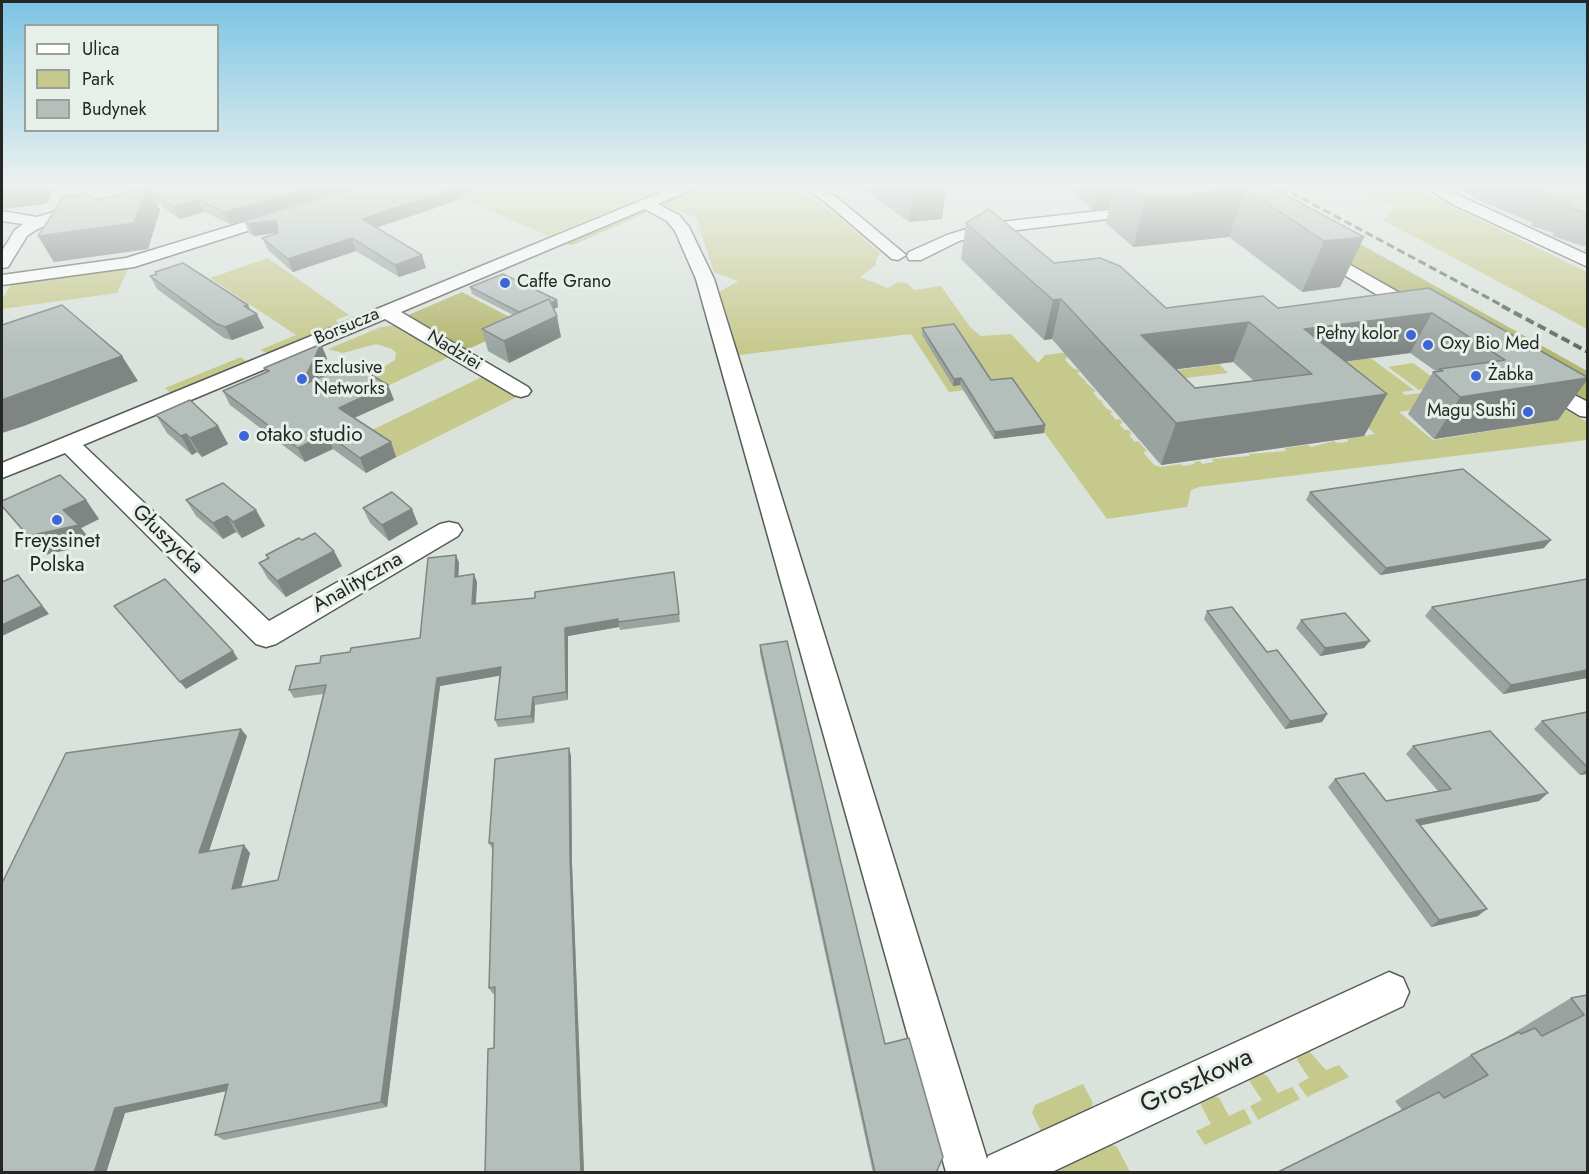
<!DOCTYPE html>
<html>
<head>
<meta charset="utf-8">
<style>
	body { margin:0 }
	#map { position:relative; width:1589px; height:1174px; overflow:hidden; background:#dae2dc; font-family:Jost,sans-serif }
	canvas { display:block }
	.frame { position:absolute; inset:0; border:3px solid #252725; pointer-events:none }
	.legend { position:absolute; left:24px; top:24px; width:195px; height:108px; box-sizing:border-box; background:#e7efe9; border:2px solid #999f9b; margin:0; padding:8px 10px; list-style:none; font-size:18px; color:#252725 }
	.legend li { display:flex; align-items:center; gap:12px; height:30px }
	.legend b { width:30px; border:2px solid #999f9b }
</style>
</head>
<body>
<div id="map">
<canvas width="1589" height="1174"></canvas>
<div class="frame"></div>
<ul class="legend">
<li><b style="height:8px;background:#fff"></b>Ulica</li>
<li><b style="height:16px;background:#c6c98c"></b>Park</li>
<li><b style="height:16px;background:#b4bebb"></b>Budynek</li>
</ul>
</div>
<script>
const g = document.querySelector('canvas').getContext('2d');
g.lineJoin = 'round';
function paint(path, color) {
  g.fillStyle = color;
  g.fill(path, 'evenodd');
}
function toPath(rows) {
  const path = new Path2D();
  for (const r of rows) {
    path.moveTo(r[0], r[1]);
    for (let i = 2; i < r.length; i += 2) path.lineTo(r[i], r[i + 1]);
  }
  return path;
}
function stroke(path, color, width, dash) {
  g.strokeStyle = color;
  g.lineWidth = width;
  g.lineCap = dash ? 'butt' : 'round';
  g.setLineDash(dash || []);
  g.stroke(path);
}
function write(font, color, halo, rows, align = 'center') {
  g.font = font + ' Jost,sans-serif';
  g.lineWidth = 6;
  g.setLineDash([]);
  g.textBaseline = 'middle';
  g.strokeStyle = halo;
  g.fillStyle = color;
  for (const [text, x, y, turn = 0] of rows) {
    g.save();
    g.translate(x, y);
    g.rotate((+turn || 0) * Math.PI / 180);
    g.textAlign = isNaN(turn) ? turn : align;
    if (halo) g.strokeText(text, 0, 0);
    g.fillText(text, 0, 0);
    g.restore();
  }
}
const green = toPath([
	[483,187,646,187,658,191,549,236,455,196],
	[700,187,796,187,835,214,880,253,876,260,876,265,860,277,888,288,898,282,907,283,914,290,941,286,970,327,981,336,1011,334,1038,363,1045,355,1118,346,1093,354,1067,357,1065,360,1074,369,1077,369,1080,372,1077,373,1087,382,1085,382,1096,391,1093,392,1098,399,1104,402,1101,402,1107,409,1113,412,1110,413,1116,420,1120,419,1123,423,1119,424,1125,430,1129,430,1132,434,1129,435,1135,442,1138,441,1147,451,1143,452,1154,465,1161,467,1181,464,1183,466,1195,464,1194,462,1200,461,1202,464,1214,462,1212,459,1250,456,1249,454,1286,451,1285,448,1308,445,1311,447,1334,441,1337,443,1348,442,1347,439,1375,434,1365,425,1337,363,1367,358,1372,359,1414,390,1402,392,1405,395,1429,392,1446,405,1399,412,1433,440,1558,420,1551,401,1587,422,1587,440,1199,487,1191,490,1187,507,1107,519,1010,385,949,392,911,334,739,355,719,292,738,281,714,272,696,217,659,203],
	[1357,187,1417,187,1416,189,1587,272,1587,329,1383,220,1396,207],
	[268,258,349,315,336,320,339,326,270,354,260,350,296,335,210,278],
	[129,267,117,293,2,309,2,299,11,285,23,280],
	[396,325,449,357,383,388,362,375,382,368,395,360,396,353,392,349,376,344,343,353,328,349,381,327],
	[241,357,248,363,173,395,165,388],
	[1413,363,1445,386,1419,390,1388,367],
	[1219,364,1228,373,1178,379,1170,371],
	[482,377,517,397,377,467,343,444],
	[1309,1051,1326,1070,1339,1065,1349,1077,1307,1097,1298,1084,1309,1078,1297,1060,1298,1056],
	[1262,1073,1267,1076,1278,1093,1292,1087,1300,1099,1258,1120,1250,1106,1262,1100,1250,1082,1250,1078],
	[1083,1084,1093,1103,1091,1108,1041,1131,1032,1113,1035,1105],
	[1213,1095,1219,1098,1229,1116,1244,1109,1252,1123,1205,1145,1196,1131,1211,1124,1201,1105,1202,1100],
	[1109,1143,1117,1147,1130,1172,1060,1172,1058,1167]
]);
const forest = toPath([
	[643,210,648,212,573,245,563,244],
	[1305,213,1587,371,1587,403,1364,272,1335,253],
	[462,292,523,324,464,351,406,316]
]);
const minor = toPath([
	[674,187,693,187,691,190,658,204,679,215,689,227,714,279,987,1159,988,1156,1389,972,1403,978,1409,992,1403,1006,1052,1172,946,1172,696,279,675,231,667,221,645,209,401,312,528,387,531,391,528,395,521,397,514,395,385,319,83,445,269,621,440,524,449,522,458,524,462,530,458,536,276,644,266,647,256,644,65,453,2,478,2,463,674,187],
	[803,187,820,187,834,195,906,255,898,260,892,259,824,201,803,187],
	[1424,187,1441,187,1588,255,1588,267,1454,205,1424,187],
	[86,202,94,207,91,210,50,223,34,231,27,236,8,267,2,268,2,251,15,230,23,224,2,221,2,211,37,217,86,202],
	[1143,206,1151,211,1148,214,985,234,959,241,921,260,909,260,907,256,909,252,947,235,983,224,1143,206],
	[280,211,288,216,285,219,134,267,2,285,2,275,126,258,280,211],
	[1317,246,1428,309,1430,313,1428,317,1421,319,1414,317,1311,255,1309,251,1317,246],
	[1539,377,1588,402,1588,417,1580,416,1532,387,1529,383,1532,379,1539,377]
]);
const railFar1 = toPath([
	[1281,187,1505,307]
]);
const rail = toPath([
	[1502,306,1588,352]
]);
const wall = toPath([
	[142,187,355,187,230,224,204,212,180,219,157,203,160,210,148,249,54,262,38,236,97,200],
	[860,187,946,187,942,219,909,222],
	[1075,187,1271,187,1364,237,1340,287,1302,292,1229,237,1133,247,1106,223,1109,208,1092,210,1073,192],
	[1458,187,1587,187,1587,252,1584,251,1586,247,1552,236,1554,233,1531,226,1533,223,1471,197,1472,194,1456,190],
	[460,194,461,198,456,201,376,228,426,268,399,277,356,251,293,272,268,250,262,238,278,233,254,236,249,233,244,221],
	[966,223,1054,263,1166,308,1278,308,1429,288,1587,377,1558,420,1434,439,1408,414,1433,372,1437,372,1410,353,1346,361,1387,394,1364,436,1161,465,1052,339,1044,340,961,259],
	[1233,362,1254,381,1195,388,1176,369],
	[155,272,248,305,250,310,264,328,232,340,224,338,157,289,150,276,156,274],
	[470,287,557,300,558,307,554,309,561,337,509,363,488,351,482,329,513,315,472,294],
	[922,328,991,380,1045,425,1044,433,994,439,960,385,953,386,922,335],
	[327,358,318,378,388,385,394,400,354,418,391,442,396,457,366,473,333,449,305,462,230,405,223,391,266,372,264,368],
	[156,415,218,426,228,444,202,457,197,452,192,455,167,433],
	[1310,492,1544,548,1380,575,1306,500],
	[86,500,99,519,81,528,93,544,44,555,2,506],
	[186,500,256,510,265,526,242,538,236,532,223,539,196,516],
	[363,508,418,524,389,541,370,523],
	[302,540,342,566,286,597,268,579,259,563,268,558,266,555],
	[456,555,459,563,458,576,477,582,476,603,535,598,674,572,680,622,620,630,619,627,568,636,568,700,535,705,534,723,498,727,495,720,500,675,440,686,387,1107,224,1140,215,1135,226,1091,125,1113,106,1173,2,1173,247,736,209,851,250,853,241,887,278,880,323,694,294,698,289,690,320,663,350,652,420,638],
	[1587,579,1587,678,1503,694,1425,616,1432,607],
	[1207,611,1267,652,1327,714,1322,722,1285,729,1204,619],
	[1301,620,1364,648,1320,656,1296,628],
	[760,645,885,1044,936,1173,873,1173,760,653],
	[1587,712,1587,774,1580,775,1534,729,1542,721],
	[1413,746,1539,801,1420,825,1478,916,1431,927,1328,787,1335,779,1386,801,1438,791,1406,754],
	[571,756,572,864,584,1173,485,1173,494,1048,495,994,493,994,489,988,493,850,489,843],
	[1587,995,1587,1173,1402,1110,1395,1101,1471,1055,1497,1043,1571,998]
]);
const shadedWall = toPath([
	[36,187,56,187,46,204,2,209,2,191],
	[148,187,160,210,148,249,54,262,38,236],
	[312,187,355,187,230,224,224,212],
	[453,187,483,187,460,194,461,198,456,201,366,231,362,219],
	[913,187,946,187,942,219,909,222],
	[1098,187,1115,187,1109,208,1092,210],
	[1245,189,1229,237,1133,247,1146,198],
	[198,200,204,212,180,219,174,207],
	[276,220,281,232,254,236,249,224],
	[1364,237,1340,287,1302,292,1324,241],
	[352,238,356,251,293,272,288,259],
	[422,255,426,268,399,277,395,265],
	[1061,299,1052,339,1044,340,1053,300],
	[557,300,558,307,526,322,524,315],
	[248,305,253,316,257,314,264,328,232,340,225,327,244,306],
	[1432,313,1410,353,1303,367,1304,329],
	[557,316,561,337,509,363,504,341],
	[1249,322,1233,362,1132,375,1141,335],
	[321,344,327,358,308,400,301,386],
	[122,356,138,381,24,426,2,433,2,400],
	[961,378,960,385,953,386,954,379],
	[1587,378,1587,380,1558,420,1434,439,1460,397],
	[388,385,394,400,345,422,339,408],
	[1387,394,1364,436,1161,465,1176,423],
	[1045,425,1044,433,994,439,995,432],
	[218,426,228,444,202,457,190,438],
	[186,434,197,452,192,455,181,436],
	[327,434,333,449,305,462,298,448],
	[391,442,396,457,366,473,360,458],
	[86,500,99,519,81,528,93,544,44,555,28,536,63,510],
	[412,509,418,524,389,541,382,525],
	[256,510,265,526,242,538,233,522],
	[227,516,236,532,223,539,213,523],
	[1551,540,1544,548,1380,575,1386,568],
	[334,551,342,566,286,597,277,581],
	[456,555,459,563,458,585,455,577],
	[474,574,477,582,475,612,472,604],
	[18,575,49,614,2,636,2,625],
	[618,619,619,627,568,636,568,700,566,692,565,628],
	[1370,641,1364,648,1320,656,1325,648],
	[233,651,238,659,186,689,180,682],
	[501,667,504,675,440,686,387,1107,381,1102,437,678],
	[1587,670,1587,678,1503,694,1511,685],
	[533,697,535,705,534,723,531,716],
	[1327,714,1322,722,1285,729,1290,721],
	[241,729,247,736,206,860,199,853],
	[569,748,571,756,572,864,584,1173,581,1173,570,856],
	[1587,769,1587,774,1580,775],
	[1548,793,1539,801,1408,828,1416,820],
	[244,845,250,853,239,896,232,889],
	[1487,909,1478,916,1431,927,1439,920],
	[228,1084,236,1089,125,1113,106,1173,94,1173,115,1108]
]);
const building = toPath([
	[2,187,36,187,2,191,2,187],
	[145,187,148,187,134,223,38,236,64,196,88,194,97,200,145,187],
	[148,187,312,187,224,212,198,200,174,207,151,192,148,187],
	[358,187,457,187,453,189,362,219,422,255,395,265,352,238,288,259,262,238,278,233,276,220,249,224,244,221,358,187],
	[1131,187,1271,187,1364,237,1324,241,1245,189,1146,198,1131,187],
	[1529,187,1587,187,1587,213,1570,207,1572,204,1548,198,1550,195,1529,187],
	[989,209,1054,263,1100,258,1120,266,1166,308,1263,296,1278,308,1429,288,1587,377,1587,378,1460,397,1433,372,1443,371,1439,369,1505,360,1432,313,1304,329,1387,394,1176,423,1061,299,1053,300,966,223,989,209],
	[1249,322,1312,374,1195,388,1141,335,1249,322],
	[183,263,248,305,244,306,257,314,225,327,217,324,150,276,157,274,155,272,183,263],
	[503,274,557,300,551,303,549,299,519,312,470,287,503,274],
	[549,299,557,316,504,341,482,329,549,299],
	[62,305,122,356,2,400,2,325,62,305],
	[954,324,991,380,1012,378,1045,425,995,432,961,378,954,379,922,328,954,324],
	[321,344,301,386,351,363,388,385,339,408,391,442,360,458,327,434,298,448,223,391,269,371,264,368,321,344],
	[190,400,218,426,190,438,186,434,181,436,156,415,190,400],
	[1463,469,1551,540,1386,568,1310,492,1463,469],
	[60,475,86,500,63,510,79,525,28,536,2,506,2,501,60,475],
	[223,483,256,510,233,522,227,516,213,523,186,500,223,483],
	[392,492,412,509,382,525,363,508,392,492],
	[315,533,334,551,277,581,259,563,269,558,266,555,299,538,302,540,315,533],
	[456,555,455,577,474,574,472,604,535,598,535,592,674,572,679,614,618,622,618,619,565,628,566,692,533,697,531,716,495,720,501,667,437,678,381,1102,215,1135,228,1084,115,1108,94,1173,2,1173,2,883,66,753,241,729,199,853,244,845,232,889,278,880,326,685,289,690,296,666,320,663,321,656,350,652,351,648,420,638,428,558,456,555],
	[18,575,42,606,2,625,2,582,18,575],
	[165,579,233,651,180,682,114,606,165,579],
	[1587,579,1587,670,1511,685,1432,607,1587,579],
	[1232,607,1267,652,1277,650,1327,714,1290,721,1207,611,1232,607],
	[1345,613,1370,641,1325,648,1301,620,1345,613],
	[787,641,885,1044,909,1038,943,1157,936,1173,875,1173,760,645,787,641],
	[1587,712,1587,767,1542,721,1587,712],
	[1490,731,1548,793,1416,820,1487,909,1439,920,1335,779,1364,773,1386,801,1451,789,1413,746,1490,731],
	[569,748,570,856,581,1173,485,1173,488,1049,494,1048,495,987,489,988,493,843,489,843,495,759,569,748],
	[1587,995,1587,1173,1276,1173,1439,1092,1444,1098,1488,1075,1471,1055,1519,1032,1521,1034,1535,1028,1542,1036,1584,1015,1571,998,1587,995]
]);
const markers = [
	[505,283,6,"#3e66d8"],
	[1411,335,6,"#3e66d8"],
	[1428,345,6,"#3e66d8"],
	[1476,376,6,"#3e66d8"],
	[302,379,6,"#3e66d8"],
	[1528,412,6,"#3e66d8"],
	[244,436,6,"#3e66d8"],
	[57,520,6,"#3e66d8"]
];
const farPoinames = [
	["Caffe Grano",517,283],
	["Pełny kolor",1399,335,"right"],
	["Oxy Bio Med",1440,345],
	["Exclusive",314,369],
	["Networks",314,390],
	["Żabka",1488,376],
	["Magu Sushi",1516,412,"right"]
];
const farStreetnames = [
	["Borsucza",347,327,-23],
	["Nadziei",454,351,31]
];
const poiNames = [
	["otako studio",256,436],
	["Freyssinet",57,542,"center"],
	["Polska",57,566,"center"]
];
const streetNames = [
	["Głuszycka",167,540,44],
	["Analityczna",358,583,-30]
];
const nearStreetnames = [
	["Groszkowa",1197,1082,-25]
];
paint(green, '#c6c98c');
paint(forest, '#b4b76f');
stroke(minor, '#565c57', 3);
paint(minor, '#fff');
stroke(railFar1, '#636764', 3, [8, 4]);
stroke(rail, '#636764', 4, [9, 4.5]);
paint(wall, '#9ba3a1');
paint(shadedWall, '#7e8583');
paint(building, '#b4bebb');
stroke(building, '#7e8583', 1.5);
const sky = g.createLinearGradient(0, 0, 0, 351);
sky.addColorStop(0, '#7bc4e4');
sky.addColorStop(0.53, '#eef2ef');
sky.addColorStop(1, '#eef2ef00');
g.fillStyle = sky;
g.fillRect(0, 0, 1589, 351);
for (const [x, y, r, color] of markers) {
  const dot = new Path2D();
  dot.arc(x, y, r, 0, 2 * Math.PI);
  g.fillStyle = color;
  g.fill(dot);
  stroke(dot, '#e7efe9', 2);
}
write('18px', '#252725', '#e7efe9', farPoinames, 'left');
write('18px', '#252725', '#e7efe9', farStreetnames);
write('21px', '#252725', '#e7efe9', poiNames, 'left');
write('21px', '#252725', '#e7efe9', streetNames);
write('26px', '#252725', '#e7efe9', nearStreetnames);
</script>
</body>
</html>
